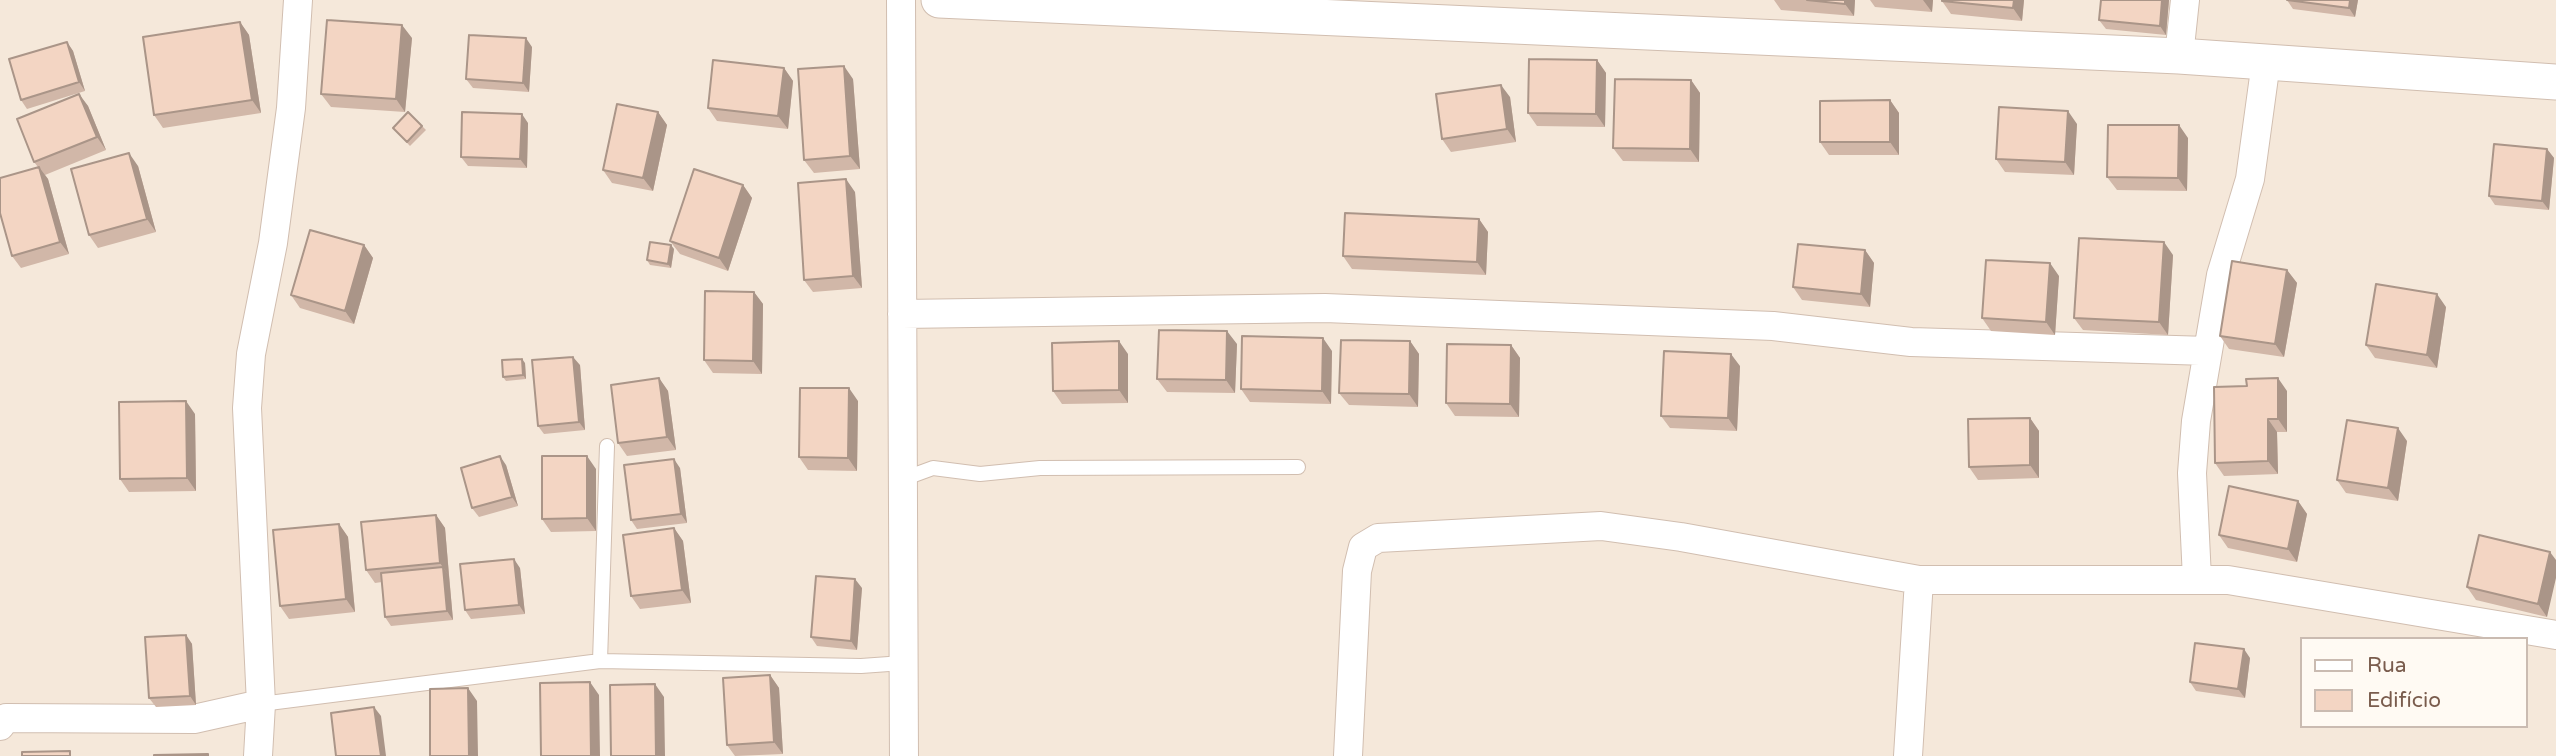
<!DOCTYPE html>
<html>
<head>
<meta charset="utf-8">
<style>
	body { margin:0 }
	#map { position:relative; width:2556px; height:756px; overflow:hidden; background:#fdf6ec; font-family:"Varela Round",sans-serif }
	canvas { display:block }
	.legend { position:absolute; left:2300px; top:637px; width:228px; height:91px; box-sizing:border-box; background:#fffaf3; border:2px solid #cabbb1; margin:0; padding:9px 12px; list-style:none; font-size:21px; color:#7a5c4d }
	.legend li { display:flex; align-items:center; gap:14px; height:35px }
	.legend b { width:35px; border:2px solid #cabbb1 }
</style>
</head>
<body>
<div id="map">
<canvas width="2556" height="756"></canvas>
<ul class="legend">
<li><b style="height:9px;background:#fff"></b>Rua</li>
<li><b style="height:19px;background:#f3d5c3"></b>Edifício</li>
</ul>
</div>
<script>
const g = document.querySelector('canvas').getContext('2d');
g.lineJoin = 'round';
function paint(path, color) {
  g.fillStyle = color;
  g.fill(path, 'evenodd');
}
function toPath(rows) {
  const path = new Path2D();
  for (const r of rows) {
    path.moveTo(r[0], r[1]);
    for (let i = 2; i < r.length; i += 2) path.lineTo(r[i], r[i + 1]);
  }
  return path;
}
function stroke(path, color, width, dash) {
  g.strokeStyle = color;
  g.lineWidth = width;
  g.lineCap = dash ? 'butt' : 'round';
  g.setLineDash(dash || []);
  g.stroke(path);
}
const residential = toPath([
	[0,0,2556,0,2556,756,0,756],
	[2302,639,2526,639,2526,726,2302,726]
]);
const service = toPath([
	[903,479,933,468,980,474,1040,468,1298,467],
	[600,661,607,446],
	[261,704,600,661,861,666,903,663]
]);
const minor = toPath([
	[901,0,904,756],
	[2179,56,2185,0],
	[902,314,1325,308,1773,326,1911,342,2208,351],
	[2197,579,2192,473,2196,421,2221,275,2250,179,2266,62],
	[0,726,6,718,194,719,261,704,247,408,251,354,273,243,291,108,298,0],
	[258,756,261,704],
	[1348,756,1357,571,1363,547,1378,538,1601,526,1681,537,1919,580,2228,580,2556,635],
	[1908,756,1919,580]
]);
const tertiary = toPath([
	[939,0,2179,56,2556,82]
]);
const wall = toPath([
	[1774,0,1855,0,1854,16,1781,10],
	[1870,0,1933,0,1932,12,1875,7],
	[2024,0,2022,21,1951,14,1942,1],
	[2101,0,2169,0,2166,35,2106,29,2099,20],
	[2287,0,2358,0,2355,17,2293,9],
	[240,22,249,35,261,113,163,128,154,115],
	[412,38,405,112,331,107,321,94],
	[67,42,73,51,85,91,27,109,21,100],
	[532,47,529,92,473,88,466,79],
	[1597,60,1606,73,1605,127,1537,126,1528,113],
	[784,68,793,81,788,129,717,121,708,108],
	[853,79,860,169,814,173,804,160],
	[1691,80,1700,93,1699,162,1623,161,1613,148],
	[79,94,88,106,106,150,45,175,48,179,69,254,21,268,12,256,38,167,34,162],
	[1510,97,1516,142,1451,152,1442,139],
	[1890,100,1899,113,1899,155,1829,155,1820,142],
	[658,112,667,125,653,191,612,183,603,170],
	[528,123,527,168,468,166,461,157],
	[2077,124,2074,175,2005,172,1996,159],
	[422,126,426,130,410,146,393,128],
	[2188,138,2187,191,2117,190,2107,177],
	[2547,149,2554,158,2549,210,2495,205,2489,196],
	[138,166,156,232,98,248,89,235],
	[743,185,752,198,728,271,680,254,670,241],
	[855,192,862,288,813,292,804,280],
	[1479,219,1488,232,1486,275,1352,269,1343,256],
	[364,245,373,258,354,324,300,308,291,295],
	[674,249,671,268,650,265,647,260],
	[1865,250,1874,263,1870,307,1802,300,1793,287],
	[2173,255,2168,335,2083,330,2074,318],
	[2287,270,2297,283,2284,357,2229,349,2220,336],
	[2059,276,2055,335,1991,331,1982,318],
	[754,292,763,304,762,374,713,373,704,360],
	[2446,307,2437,368,2375,358,2366,345],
	[1410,341,1419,354,1418,407,1349,405,1339,393],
	[1237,344,1235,393,1167,392,1157,379],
	[1511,345,1520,358,1519,417,1455,416,1446,403],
	[1332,351,1331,404,1250,402,1241,389],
	[1128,354,1128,403,1062,404,1053,391],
	[525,363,526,379,506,381,503,377],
	[580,365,585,430,544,434,538,426],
	[1740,366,1737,431,1670,428,1661,416],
	[659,378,668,391,676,450,627,456,618,443],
	[2287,391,2287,432,2277,432,2278,474,2224,476,2215,463],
	[858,401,857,471,808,470,799,457],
	[195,414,196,491,129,492,120,479],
	[2030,418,2039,431,2039,478,1978,480,1969,467],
	[2407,441,2398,501,2346,493,2337,480],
	[506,465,518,506,479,517,472,508],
	[680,468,687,523,637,529,631,520],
	[596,469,596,531,551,532,542,519],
	[2298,501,2307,514,2297,562,2228,548,2219,535],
	[436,515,445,528,453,620,391,626,385,617,382,582,375,583,366,570],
	[339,524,348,537,355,612,289,619,280,606],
	[674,528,683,541,691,603,640,609,631,596],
	[2550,552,2547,617,2476,600,2467,587],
	[520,568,525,614,471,619,465,610],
	[862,588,857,650,817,646,811,637],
	[186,635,192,644,196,705,156,707,149,698],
	[2250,658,2245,698,2196,691,2190,682],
	[770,675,779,688,783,754,735,756,727,745]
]);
const shadedWall = toPath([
	[1845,0,1855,0,1854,16,1845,4],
	[1923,0,1933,0,1932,12],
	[2014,0,2024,0,2022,21,2013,8],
	[2162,0,2169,0,2166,35,2160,26],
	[2350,0,2358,0,2355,17,2349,8],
	[240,22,249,35,261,113,252,100],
	[402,25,412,38,405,112,396,99],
	[526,38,532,47,529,92,523,83],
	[67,42,73,51,85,91,79,82],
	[1597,60,1606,73,1605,127,1596,114],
	[844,66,853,79,860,169,850,156],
	[784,68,793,81,788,129,778,116],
	[1691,80,1700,93,1699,162,1690,149],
	[1501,85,1510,97,1516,142,1507,129],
	[79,94,88,106,106,150,97,137],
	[1890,100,1899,113,1899,155,1890,142],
	[2068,111,2077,124,2074,175,2065,162],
	[658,112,667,125,653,191,643,178],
	[522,114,528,123,527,168,520,159],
	[2179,125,2188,138,2187,191,2178,178],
	[2547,149,2554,158,2549,210,2542,201],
	[129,153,138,166,156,232,147,219],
	[39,167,48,179,69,254,60,242],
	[846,179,855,192,862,288,853,276],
	[743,185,752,198,728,271,719,258],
	[1479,219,1488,232,1486,275,1477,262],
	[2164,242,2173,255,2168,335,2159,322],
	[364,245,373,258,354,324,345,311],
	[671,245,674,249,671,268,668,264],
	[1865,250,1874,263,1870,307,1861,294],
	[2050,263,2059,276,2055,335,2046,322],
	[2287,270,2297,283,2284,357,2275,344],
	[754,292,763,304,762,374,753,361],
	[2437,294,2446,307,2437,368,2427,355],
	[1227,331,1237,344,1235,393,1226,380],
	[1323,338,1332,351,1331,404,1322,391],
	[1119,341,1128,354,1128,403,1119,390],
	[1410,341,1419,354,1418,407,1409,394],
	[1511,345,1520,358,1519,417,1510,404],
	[1731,354,1740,366,1737,431,1728,418],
	[573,357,580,365,585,430,579,422],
	[522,359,525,363,526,379,523,375],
	[659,378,668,391,676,450,667,437],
	[2278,378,2287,391,2287,432,2278,419],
	[849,388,858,401,857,471,848,458],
	[186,401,195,414,196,491,187,478],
	[2030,418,2039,431,2039,478,2030,465],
	[2268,419,2277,432,2278,474,2268,461],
	[2398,428,2407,441,2398,501,2388,488],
	[500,456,506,465,518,506,512,497],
	[587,456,596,469,596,531,587,518],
	[674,459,680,468,687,523,681,514],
	[2298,501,2307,514,2297,562,2288,549],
	[436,515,445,528,449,576,440,563],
	[339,524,348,537,355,612,346,599],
	[674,528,683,541,691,603,682,590],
	[2550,552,2556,560,2556,578,2547,617,2538,604],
	[514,559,520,568,525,614,519,605],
	[443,567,449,576,453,620,447,611],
	[855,579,862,588,857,650,851,641],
	[186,635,192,644,196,705,190,696],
	[2244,649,2250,658,2245,698,2238,689],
	[770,675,779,688,783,754,774,742],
	[590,682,599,695,600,756,591,756],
	[655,684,664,697,665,756,656,756],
	[468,688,477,701,478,756,469,756],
	[374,707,381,716,386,756,381,756]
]);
const building = toPath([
	[1807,0,1845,0,1845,4,1807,0],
	[1942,0,2014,0,2013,8,1942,1,1942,0],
	[2101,0,2162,0,2160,26,2099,20,2101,0],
	[2287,0,2350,0,2349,8,2287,0],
	[327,20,402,25,396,99,321,94,327,20],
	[240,22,252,100,154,115,143,37,240,22],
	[469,35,526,38,523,83,466,79,469,35],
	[67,42,79,82,21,100,9,59,67,42],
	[1529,59,1597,60,1596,114,1528,113,1529,59],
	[713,60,784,68,778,116,708,108,713,60],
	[844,66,850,156,804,160,798,69,844,66],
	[1615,79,1691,80,1690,149,1613,148,1615,79],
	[1501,85,1507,129,1442,139,1436,94,1501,85],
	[79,94,97,137,34,162,17,119,79,94],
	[1890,100,1890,142,1820,142,1820,101,1890,100],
	[617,104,658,112,643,178,603,170,617,104],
	[1999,107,2068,111,2065,162,1996,159,1999,107],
	[408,112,422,126,407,142,393,128,408,112],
	[462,112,522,114,520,159,461,157,462,112],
	[2108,125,2179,125,2178,178,2107,177,2108,125],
	[2494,144,2547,149,2542,201,2489,196,2494,144],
	[129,153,147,219,89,235,71,169,129,153],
	[39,167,60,242,12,256,0,213,0,178,39,167],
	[694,169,743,185,719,258,670,241,694,169],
	[846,179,853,276,804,280,798,183,846,179],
	[1345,213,1479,219,1477,262,1343,256,1345,213],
	[310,230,364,245,345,311,291,295,310,230],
	[2079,238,2164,242,2159,322,2074,318,2079,238],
	[650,242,671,245,668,264,647,260,650,242],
	[1798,244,1865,250,1861,294,1793,287,1798,244],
	[1986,260,2050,263,2046,322,1982,318,1986,260],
	[2232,261,2287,270,2275,344,2220,336,2232,261],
	[2376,284,2437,294,2427,355,2366,345,2376,284],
	[705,291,754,292,753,361,704,360,705,291],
	[1159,330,1227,331,1226,380,1157,379,1159,330],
	[1242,336,1323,338,1322,391,1241,389,1242,336],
	[1341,340,1410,341,1409,394,1339,393,1341,340],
	[1119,341,1119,390,1053,391,1052,343,1119,341],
	[1447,344,1511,345,1510,404,1446,403,1447,344],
	[1664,351,1731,354,1728,418,1661,416,1664,351],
	[573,357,579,422,538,426,532,360,573,357],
	[522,359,523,375,503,377,502,360,522,359],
	[659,378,667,437,618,443,611,385,659,378],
	[2278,378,2278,419,2268,419,2268,461,2215,463,2214,387,2247,386,2246,379,2278,378],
	[800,388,849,388,848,458,799,457,800,388],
	[186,401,187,478,120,479,119,402,186,401],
	[2030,418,2030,465,1969,467,1968,419,2030,418],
	[2347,420,2398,428,2388,488,2337,480,2347,420],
	[500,456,512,497,472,508,461,468,500,456],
	[542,456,587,456,587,518,542,519,542,456],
	[674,459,681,514,631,520,624,465,674,459],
	[2229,486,2298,501,2288,549,2219,535,2229,486],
	[436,515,440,563,366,570,361,522,436,515],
	[339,524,346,599,280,606,273,530,339,524],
	[674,528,682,590,631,596,623,535,674,528],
	[2479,535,2550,552,2538,604,2467,587,2479,535],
	[514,559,519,605,465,610,460,564,514,559],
	[443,567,447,611,385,617,381,573,443,567],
	[816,576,855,579,851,641,811,637,816,576],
	[186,635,190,696,149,698,145,637,186,635],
	[2195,643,2244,649,2238,689,2190,682,2195,643],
	[770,675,774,742,727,745,723,678,770,675],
	[590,682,591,756,541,756,540,683,590,682],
	[655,684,656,756,611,756,610,685,655,684],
	[468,688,469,756,430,756,430,689,468,688],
	[374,707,381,756,336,756,331,713,374,707],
	[70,751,70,756,22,756,22,752,70,751],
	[208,754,208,756,154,756,154,755,208,754]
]);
paint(residential, '#f5e8da');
stroke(service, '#d1beb0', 16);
stroke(minor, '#d1beb0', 30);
stroke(tertiary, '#d1beb0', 37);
stroke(service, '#fff', 14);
stroke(minor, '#fff', 28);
stroke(tertiary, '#fff', 35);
paint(wall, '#d1b7a8');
paint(shadedWall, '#aa9588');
paint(building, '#f3d5c3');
stroke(building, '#aa9588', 2);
</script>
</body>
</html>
